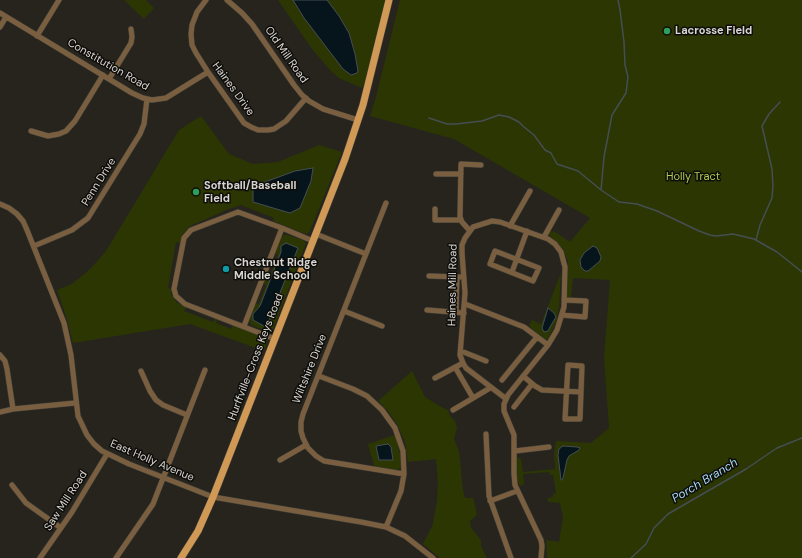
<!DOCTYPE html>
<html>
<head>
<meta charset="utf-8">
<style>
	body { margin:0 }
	canvas { display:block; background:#26241d }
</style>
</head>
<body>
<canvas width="802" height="558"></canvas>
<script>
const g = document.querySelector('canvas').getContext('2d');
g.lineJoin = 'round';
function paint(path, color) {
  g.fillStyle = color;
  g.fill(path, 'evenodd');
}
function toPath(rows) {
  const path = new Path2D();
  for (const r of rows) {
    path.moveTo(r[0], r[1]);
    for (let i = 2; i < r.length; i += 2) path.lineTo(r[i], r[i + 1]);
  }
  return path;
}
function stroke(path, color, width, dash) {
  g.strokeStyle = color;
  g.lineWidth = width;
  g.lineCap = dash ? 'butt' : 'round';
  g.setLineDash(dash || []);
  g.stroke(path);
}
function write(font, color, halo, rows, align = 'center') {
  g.font = font + ' "DM Sans",sans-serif';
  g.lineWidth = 3;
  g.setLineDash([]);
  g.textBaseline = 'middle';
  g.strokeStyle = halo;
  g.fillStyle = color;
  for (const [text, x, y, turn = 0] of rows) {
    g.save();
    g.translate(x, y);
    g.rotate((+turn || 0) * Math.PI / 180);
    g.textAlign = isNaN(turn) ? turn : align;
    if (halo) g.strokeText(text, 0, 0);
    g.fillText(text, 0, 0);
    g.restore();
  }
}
const green = toPath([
	[124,0,146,0,154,8,144,19],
	[278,0,386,0,368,74,362,88,339,78,330,70,312,49],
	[400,0,802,0,802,558,547,558,546,540,559,542,563,517,560,503,548,502,547,498,553,497,553,494,556,493,553,475,550,475,549,472,523,474,524,484,521,486,519,485,517,478,517,457,521,459,523,472,555,469,554,454,556,441,591,443,609,428,604,358,610,280,573,278,571,297,567,297,568,261,562,248,550,236,548,233,549,230,553,232,554,231,570,242,590,218,454,139,370,116,376,97],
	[201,116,229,154,253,164,278,162,319,145,342,152,310,231,308,233,305,234,273,221,274,218,241,205,229,209,190,226,182,235,180,243,176,242,168,288,171,289,171,293,176,302,186,307,184,311,213,322,215,318,217,319,216,323,231,329,233,325,266,338,268,341,264,351,190,324,73,343,66,316,57,290,72,284,90,269,106,251,179,130],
	[284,235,288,235,303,240,306,243,272,332,269,332,251,325,249,320,255,303,259,304,266,285,263,283,267,272,271,273,278,255,274,253,280,238],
	[561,273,559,306,557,320,548,339,545,339,529,326,532,320,541,324],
	[412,371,425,397,443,408,448,410,450,416,455,421,457,428,454,439,459,451,463,490,465,498,473,498,477,514,474,518,470,521,471,528,481,540,481,546,487,558,440,558,423,544,433,524,437,500,438,482,436,459,408,462,405,442,397,424,388,411,378,401],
	[395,435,401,458,401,467,399,469,395,470,374,466,368,444]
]);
const water = toPath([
	[293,0,327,0,339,16,349,33,355,54,358,71,357,73,351,75,343,69,304,18,293,0],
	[313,168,311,181,300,208,290,213,253,202,253,190,265,182,295,171,313,168],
	[286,243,298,248,267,325,264,326,253,320,253,314,260,306,281,252,281,246,286,243],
	[593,246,597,248,601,257,600,261,588,271,585,271,581,267,580,260,584,253,593,246],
	[548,308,554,313,556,317,550,327,548,331,544,332,542,328,548,308],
	[388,444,391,447,393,460,379,460,376,446,388,444],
	[563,446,577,447,580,448,579,450,569,456,567,460,563,478,562,480,561,480,558,455,559,449,563,446]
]);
const stream = toPath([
	[429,118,447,124,456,124,482,121,499,115,509,117,519,122,524,127,534,135,545,150,551,153,557,164,578,171,601,190,619,202,637,204,657,211,699,231,710,235,716,236,733,234,754,239,777,252,802,272],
	[601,190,604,157,612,115,626,93,628,77,625,65,624,42,620,10,618,0],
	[756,240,760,225,772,198,773,186,772,169,762,126,769,114,780,102],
	[631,558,646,544,654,528,668,514,746,469,777,448,802,438]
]);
const minor = toPath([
	[206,0,197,12,192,25,191,34,192,45,196,53,208,72,244,123,251,127,258,130,268,130,274,129,286,121,306,98],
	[227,0,242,13,252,24,294,85,302,95,309,101,323,109,358,120],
	[0,13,132,93,143,98,152,100,166,98,208,72],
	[0,27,6,17],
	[37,36,59,0],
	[109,79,131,43,132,37,131,29],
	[31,131,48,136,59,134,66,131,75,121,103,75],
	[436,174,461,174],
	[386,203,303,414,301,422,301,431,303,438,308,448,316,456,324,461,404,474],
	[0,204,9,208,17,214,23,221,27,230,64,323,71,355,78,416,87,435,94,444,102,451,129,464,213,497,361,522,386,527,405,536,433,558],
	[435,209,435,220,461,220],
	[510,226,530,191],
	[470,231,462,222,460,217,461,164,481,165],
	[316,234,366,254],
	[544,237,559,210],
	[34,246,72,230,88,218,140,134,144,124,147,99],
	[495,251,539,268,533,281,490,264,495,251],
	[512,272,527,231],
	[429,276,460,277],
	[465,304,524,327,548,345],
	[427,310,464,313],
	[344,311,382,326],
	[456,312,457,277],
	[562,315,585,317,586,301,564,300],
	[244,326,282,228,313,241],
	[275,339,185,304,176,296,174,289,184,238,191,230,238,212,282,228],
	[461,351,486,361],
	[0,355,5,361,7,369,13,409],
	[568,365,582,366,580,419,565,419,568,365],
	[455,367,473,398],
	[141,371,150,391,156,400,163,405,187,415],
	[319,376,353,389,367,396,382,410,395,428,403,451,404,474,401,491,386,527],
	[523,376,535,386,542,390,581,392],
	[435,378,463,363],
	[502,380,537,337],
	[505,398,466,368,463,363,460,355,465,293,462,253,462,245,465,238,473,227,492,221,500,222,548,239,555,244,561,252,565,267,564,307,557,330,548,345,508,395,504,404,504,411,514,435,514,474,515,485,541,540,542,546,541,558],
	[514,407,532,384],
	[453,410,490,388],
	[0,412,13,409,75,403],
	[486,434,489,496,511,558],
	[515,451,549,447],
	[280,460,306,445],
	[12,485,26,503,61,528],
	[490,501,517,491],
	[40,558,72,512,107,454],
	[116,558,153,504,205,370]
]);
const major = toPath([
	[181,558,198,531,213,497,345,159,363,105,389,0]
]);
const markers = [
	[667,31,4,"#2e9e5b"],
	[196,192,4,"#2e9e5b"],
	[226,269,4,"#0f9aa8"]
];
const poiNames = [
	["Lacrosse Field",675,31],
	["Softball/Baseball",204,186],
	["Field",204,199],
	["Chestnut Ridge",234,263],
	["Middle School",234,276]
];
const streetNames = [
	["Old Mill Road",286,55,55],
	["Constitution Road",108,65,30],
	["Haines Drive",233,89,54],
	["Penn Drive",99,182,-58],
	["Haines Mill Road",453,285,-89],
	["Hurffville-Cross Keys Road",256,357,-69],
	["Wiltshire Drive",310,369,-68],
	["East Holly Avenue",152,461,23],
	["Saw Mill Road",66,501,-57]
];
const parkNames = [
	["Holly Tract",693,177]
];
const waterNames = [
	["Porch Branch",705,481,-31]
];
paint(green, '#2b3603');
paint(water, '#06141b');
stroke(water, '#454e52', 1);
stroke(stream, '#454e52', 1.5);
stroke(minor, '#42403a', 6);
stroke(major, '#42403a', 8);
stroke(minor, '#795f40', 5);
stroke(major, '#d09955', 7);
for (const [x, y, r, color] of markers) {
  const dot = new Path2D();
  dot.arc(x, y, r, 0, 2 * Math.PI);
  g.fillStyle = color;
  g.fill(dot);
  stroke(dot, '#0e0d0a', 1.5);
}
write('bold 11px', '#d8d6d2', '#0e0d0a', poiNames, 'left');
write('11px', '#d8d6d2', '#0e0d0a', streetNames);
write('11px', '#b0ce4f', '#0e0d0a', parkNames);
write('italic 12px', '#a7d9f2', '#0e0d0a', waterNames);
</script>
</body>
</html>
